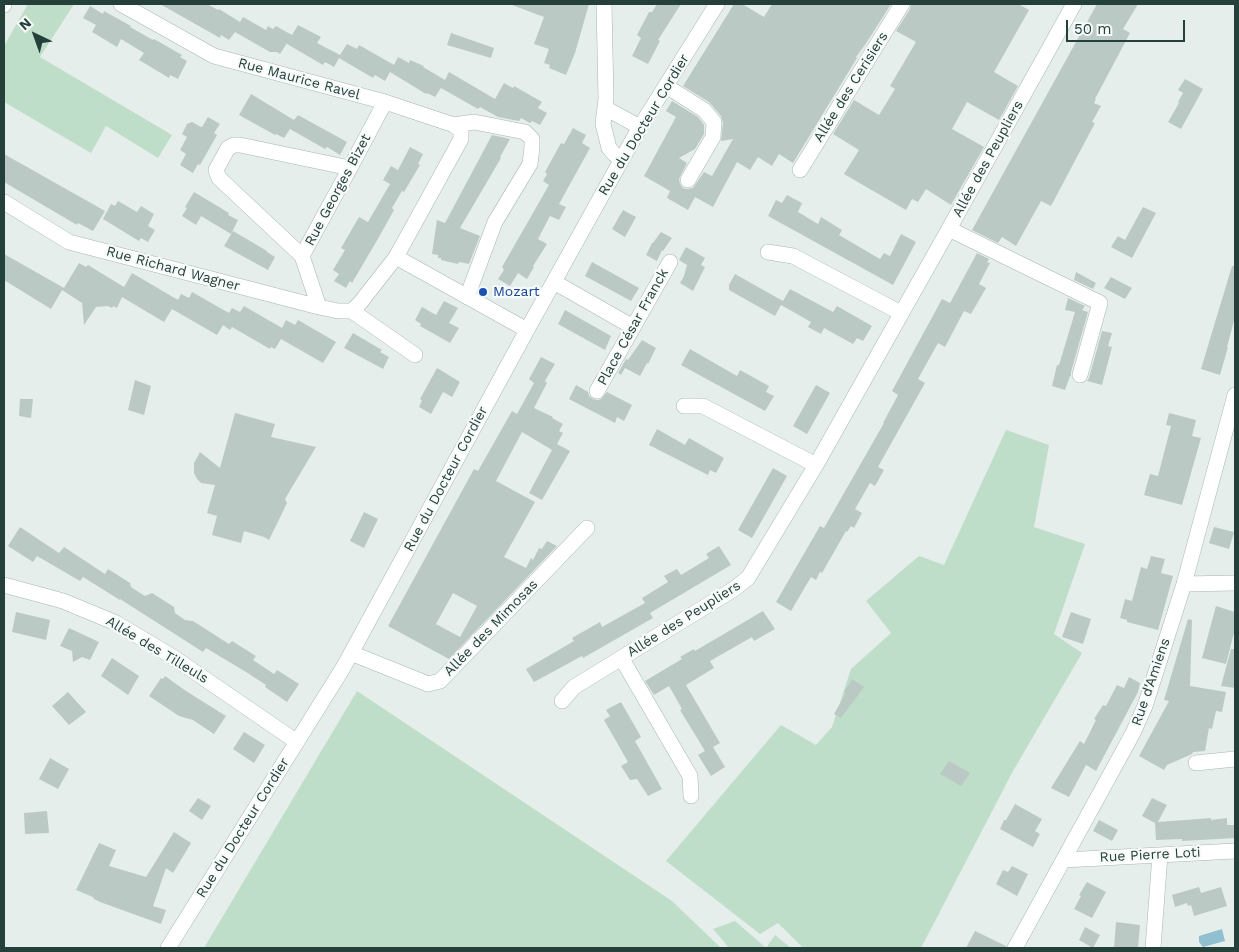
<!DOCTYPE html>
<html>
<head>
<meta charset="utf-8">
<style>
	body { margin:0 }
	#map { position:relative; width:1239px; height:952px; overflow:hidden; background:#e5eeeb; font-family:"Work Sans",sans-serif }
	canvas { display:block }
	.frame { position:absolute; inset:0; border:5px solid #253f3b; pointer-events:none }
	.north { position:absolute; left:10px; top:10px; width:50px; height:50px; -webkit-text-stroke:4px #f6faf8; paint-order:stroke; rotate:318deg; font-size:14px; font-weight:700; line-height:20px; text-align:center; color:#253f3b }
	.north::after { content:''; display:block; margin:auto; width:18px; height:22px; background:#253f3b; clip-path:polygon(50% 0,100% 100%,50% 72%,0 100%) }
	.scale { position:absolute; left:1066px; top:20px; width:119px; height:22px; box-sizing:border-box; border:2px solid #253f3b; border-top:0; padding-left:6px; font-size:15px; line-height:18px; white-space:nowrap; color:#253f3b; -webkit-text-stroke:4px #f6faf8; paint-order:stroke }
</style>
</head>
<body>
<div id="map">
<canvas width="1239" height="952"></canvas>
<div class="frame"></div>
<div class="north">N</div>
<div class="scale">50 m</div>
</div>
<script>
const g = document.querySelector('canvas').getContext('2d');
g.lineJoin = 'round';
function paint(path, color) {
  g.fillStyle = color;
  g.fill(path, 'evenodd');
}
function toPath(rows) {
  const path = new Path2D();
  for (const r of rows) {
    path.moveTo(r[0], r[1]);
    for (let i = 2; i < r.length; i += 2) path.lineTo(r[i], r[i + 1]);
  }
  return path;
}
function stroke(path, color, width, dash) {
  g.strokeStyle = color;
  g.lineWidth = width;
  g.lineCap = dash ? 'butt' : 'round';
  g.setLineDash(dash || []);
  g.stroke(path);
}
function write(font, color, halo, rows, align = 'center') {
  g.font = font + ' "Work Sans",sans-serif';
  g.lineWidth = 4.5;
  g.setLineDash([]);
  g.textBaseline = 'middle';
  g.strokeStyle = halo;
  g.fillStyle = color;
  for (const [text, x, y, turn = 0] of rows) {
    g.save();
    g.translate(x, y);
    g.rotate((+turn || 0) * Math.PI / 180);
    g.textAlign = isNaN(turn) ? turn : align;
    if (halo) g.strokeText(text, 0, 0);
    g.fillText(text, 0, 0);
    g.restore();
  }
}
const green = toPath([
	[28,4,74,4,40,57,172,135,158,158,106,126,91,153,4,102,4,46],
	[1006,430,1049,445,1034,527,1085,544,1054,634,1082,653,1013,771,921,948,803,948,778,923,760,934,666,861,781,725,816,745,832,727,851,669,891,633,866,601,919,556,944,565],
	[357,691,672,901,721,948,204,948],
	[735,921,766,948,775,935,791,948,729,948,713,929]
]);
const water = toPath([
	[1222,929,1225,941,1203,947,1199,942,1199,936]
]);
const building = toPath([
	[160,4,207,4,218,10,219,9,240,22,243,17,266,30,268,26,273,29,276,26,292,35,298,25,321,37,317,43,340,55,347,44,357,49,359,45,394,65,398,57,409,63,410,60,424,66,423,67,445,80,449,72,495,99,504,83,513,88,514,86,542,102,538,108,547,113,540,125,532,121,530,123,521,118,519,121,498,117,480,107,478,109,441,88,435,97,427,93,426,94,390,72,385,81,375,75,373,78,339,58,334,67,325,62,323,65,287,44,287,43,280,54,277,52,270,52,235,32,229,40,221,35,220,38],
	[513,4,589,4,575,53,566,75,549,68,550,65,544,63,549,49,534,44,544,17,512,5],
	[657,4,681,4,658,40,660,41,648,64,632,56,641,38,637,35,649,12,652,12],
	[734,4,742,4,764,17,772,4,891,4,867,42,856,57,857,58,793,163,779,154,772,166,758,157,750,170,737,162,713,207,695,197,688,210,667,198,670,191,644,176,676,117,666,111,672,101,698,117,704,125,704,134,695,149,679,158,687,163,679,179,680,184,683,188,687,189,693,188,704,172,712,176,733,139,721,141,723,123,721,116,709,102,683,86],
	[911,4,1018,4,1029,10,994,72,1018,86,999,120,967,102,952,129,984,147,951,205,926,189,918,202,912,199,906,210,844,174,859,150,833,134,854,100,879,115,895,89,890,86,916,42,896,31,910,9],
	[1097,4,1138,4,1123,29,1130,33,1095,99,1096,99,1094,103,1101,106,1092,122,1095,123,1051,206,1041,201,1016,246,1002,237,998,243,972,230],
	[90,6,103,14,104,11,131,26,130,27,153,40,154,39,182,55,180,57,187,61,178,79,170,75,169,78,139,60,144,53,121,39,117,47,92,32,96,25,83,18],
	[451,33,494,48,491,58,447,45],
	[1185,79,1203,89,1181,129,1168,122,1179,103,1178,102,1183,93,1178,90],
	[251,94,294,120,298,115,347,142,340,155,327,147,325,149,290,129,284,138,276,134,275,135,239,115],
	[208,117,220,124,214,133,217,135,200,165,198,164,193,173,180,165,186,154,180,150,187,137,182,134,187,124,192,122,201,127,202,127],
	[573,128,586,135,582,143,590,148,559,204,566,207,559,220,550,216,538,239,547,244,533,266,534,267,527,279,518,273,510,286,498,279,504,270,502,267,549,185,543,181,547,174,545,172,561,143,564,144],
	[492,135,510,139,500,157,501,158,460,228,480,236,469,264,459,262,458,264,441,260,441,258,438,258,438,255,432,254,437,220,445,223],
	[410,147,423,154,418,164,420,165,404,192,402,191,392,208,394,210,379,237,352,283,350,281,346,288,334,281,339,274,333,270,345,250,341,248,359,217,368,222,390,184,383,180,391,166,398,170],
	[4,154,105,211,93,231,78,223,77,225,4,182],
	[194,192,229,213,228,215,238,220,231,234,201,216,196,225,182,216,187,208,185,207],
	[787,195,802,203,798,212,818,224,821,217,842,230,839,235,880,259,884,253,890,256,901,234,916,242,893,285,768,216,776,200,782,203],
	[118,201,137,212,141,206,154,214,148,226,155,230,148,242,141,238,139,241,103,219,111,204,115,206],
	[1143,207,1156,213,1132,258,1111,247,1118,236,1125,240],
	[623,210,636,217,625,237,612,229],
	[233,231,267,251,267,252,275,257,268,270,224,246],
	[661,232,672,238,663,251,662,250,657,261,646,255,652,243,653,243],
	[686,247,705,258,701,265,705,267,693,291,680,283,684,276,687,265,679,260],
	[977,253,989,259,987,262,990,263,979,284,986,288,971,314,964,311,945,347,938,343,918,379,925,383,878,467,884,470,875,486,870,483,855,509,862,513,854,528,851,526,847,532,846,531,822,573,820,572,816,580,811,577,791,611,776,602,820,526,824,528,884,423,883,423,898,395,892,391,942,299,950,303],
	[4,254,64,288,79,263,86,267,88,265,124,287,132,273,178,300,181,294,189,298,192,292,229,313,232,308,240,312,244,306,282,328,286,320,295,325,298,320,336,342,323,363,281,339,275,349,271,347,270,349,232,327,230,330,223,325,217,335,172,309,164,322,122,297,117,308,113,306,112,308,108,306,96,307,84,325,82,303,62,290,51,309,4,280],
	[592,262,639,288,631,301,585,276],
	[1232,266,1235,266,1235,317,1227,347,1228,347,1220,375,1201,369],
	[1076,272,1096,283,1093,289,1074,280],
	[735,274,783,301,790,289,833,312,837,306,872,326,863,341,857,338,853,344,824,328,821,334,808,327,811,322,781,305,775,316,729,290,729,285],
	[1111,277,1132,288,1125,299,1104,288],
	[1068,298,1085,306,1082,310,1088,312,1071,372,1071,376,1070,376,1065,390,1052,386,1057,365,1059,365,1075,312,1065,310],
	[444,301,458,308,449,323,459,328,450,343,420,326,421,324,415,320,422,307,436,315],
	[565,310,611,336,605,350,558,324],
	[1102,331,1112,333,1108,346,1112,347,1102,385,1087,381,1089,378],
	[353,333,382,350,380,352,389,357,383,369,344,348],
	[642,340,656,348,648,364,647,363,640,376,625,368,621,375,618,373,626,359,628,360],
	[690,349,737,376,740,370,769,386,766,392,774,396,765,411,681,365],
	[541,357,555,364,545,381,547,383,534,408,553,417,552,418,563,424,559,431,563,433,557,444,570,451,542,500,529,493,552,450,522,432,496,481,535,502,504,557,526,568,531,558,533,560,539,548,542,549,547,541,557,546,449,659,388,626,474,469,478,471,512,411,517,414,534,383,529,379],
	[453,593,477,606,460,637,436,624],
	[437,368,460,382,452,397,443,392,431,414,419,407,422,400,420,399],
	[135,380,151,386,144,415,128,410],
	[576,385,588,392,589,396,593,399,598,400,601,399,607,392,632,405,624,421,617,417,615,423,569,399],
	[816,385,830,393,807,434,793,426],
	[20,399,33,399,31,418,19,416],
	[235,413,275,424,271,437,316,447,285,499,287,503,269,540,264,537,244,531,241,543,212,535,217,516,207,513,215,485,201,483,197,479,194,473,194,463,200,452,220,468],
	[1169,413,1196,420,1192,436,1201,438,1182,505,1144,495,1150,474,1158,476,1171,426,1166,425],
	[657,429,685,445,689,438,724,458,716,473,710,470,708,475,649,445],
	[773,468,787,476,752,538,738,530],
	[364,512,378,519,364,548,350,541],
	[20,527,59,553,64,547,105,574,108,569,130,583,131,587,145,596,152,593,174,607,175,613,185,620,193,621,229,644,232,641,256,656,253,660,274,674,277,670,299,684,287,702,265,687,266,685,246,672,206,648,203,652,120,599,120,600,83,577,80,581,37,556,33,562,8,546],
	[1214,527,1234,532,1229,549,1209,543],
	[719,546,731,565,650,613,653,618,583,658,582,656,534,682,526,669,574,641,572,638,600,622,602,627,645,603,642,598,668,582,664,576,677,569,681,575,709,558,706,554],
	[1151,556,1165,559,1161,573,1173,576,1158,630,1127,622,1127,620,1120,618,1125,599,1132,601,1141,567,1147,569],
	[1216,606,1235,612,1235,629,1226,664,1202,658],
	[763,611,775,629,754,641,752,637,710,661,714,668,686,685,720,743,713,747,725,767,711,776,698,755,705,751,680,710,682,709,669,686,654,695,645,681,682,659,680,657,694,649,695,651],
	[16,612,50,620,46,640,12,632],
	[1071,612,1091,619,1083,644,1062,637],
	[1188,619,1192,620,1190,686,1226,692,1222,712,1216,711,1212,729,1209,728,1205,751,1193,752,1192,754,1167,765,1164,770,1139,756,1169,701,1164,700],
	[69,628,99,642,90,660,82,657,73,662,72,651,60,646],
	[1231,649,1235,649,1235,688,1221,686],
	[112,658,139,676,128,695,101,676],
	[165,676,186,691,226,716,214,734,193,720,179,716,149,696,161,678,163,679],
	[1129,677,1140,683,1138,692,1096,771,1086,765,1069,797,1051,788,1080,741,1084,744,1096,720,1094,719,1103,705,1106,706,1117,685,1124,688],
	[852,679,864,687,841,718,834,714,846,693,844,692],
	[68,692,86,712,69,725,52,706],
	[621,702,641,737,635,741,662,789,648,796,637,779,630,780,621,766,628,762,604,720,610,716,606,710],
	[244,732,265,745,254,763,233,749],
	[50,758,69,769,58,789,39,779],
	[949,761,970,773,961,786,940,774],
	[198,798,211,806,202,820,189,811],
	[1152,798,1167,805,1158,822,1211,818,1211,820,1227,818,1227,825,1235,825,1235,838,1182,841,1182,839,1156,840,1155,823,1142,816],
	[1015,804,1042,819,1035,831,1040,834,1033,847,1000,829,1004,820,1006,820],
	[47,811,49,833,25,834,24,813],
	[1099,820,1118,830,1112,841,1093,831],
	[174,832,191,843,173,873,166,868,153,906,166,910,161,924,100,902,94,899,93,897,76,890,99,843,116,850,109,866,146,877],
	[1012,866,1028,874,1017,896,996,884,1003,870,1008,872],
	[1087,882,1106,892,1092,918,1074,909,1081,896,1079,895],
	[1199,887,1201,893,1221,887,1227,906,1194,916,1191,905,1188,906,1187,903,1175,907,1172,895],
	[1116,922,1140,925,1138,948,1114,948],
	[1085,927,1100,935,1093,948,1079,940],
	[975,931,1006,946,1006,948,966,948]
]);
const minor = toPath([
	[121,4,214,56,385,102,454,125,474,122,525,132,532,139,532,147,530,164,495,222,467,297],
	[604,4,606,99,603,124,609,148,614,154,622,159],
	[4,5,4,4],
	[666,86,704,110,714,122,713,137,688,180],
	[605,108,640,127],
	[800,170,902,4],
	[4,202,69,242,319,307,338,311,352,311],
	[949,229,1100,303,1080,375],
	[768,252,793,256,901,313],
	[302,256,219,178,216,170,228,148,234,145,240,145,350,168],
	[396,257,527,330],
	[554,282,633,327],
	[319,307,302,256,350,168,385,102],
	[352,311,360,303,396,257,461,139,461,131,454,125],
	[352,311,415,355],
	[597,391,670,262],
	[684,406,703,406,816,465],
	[1184,584,1235,583],
	[4,585,63,601,116,623,173,657,297,742],
	[351,653,428,684,440,681,587,528],
	[622,659,690,776,691,796],
	[562,701,574,687,734,589,748,578,816,465,945,236,1074,4],
	[1196,763,1235,759],
	[1064,860,1235,851],
	[168,948,343,668,527,330,622,159,640,127,717,4],
	[1015,948,1133,733,1145,706,1184,584,1235,395],
	[1153,948,1160,855]
]);
const markers = [
	[483,292,5,"#1a4fb4"]
];
const streetNames = [
	["Rue Maurice Ravel",299,79,15],
	["Allée des Cerisiers",851,87,-58],
	["Rue du Docteur Cordier",644,125,-59],
	["Allée des Peupliers",988,159,-61],
	["Rue Georges Bizet",338,190,-62],
	["Rue Richard Wagner",173,269,15],
	["Place César Franck",633,327,-61],
	["Rue du Docteur Cordier",446,479,-62],
	["Allée des Peupliers",684,619,-32],
	["Allée des Mimosas",491,628,-46],
	["Allée des Tilleuls",157,650,31],
	["Rue d'Amiens",1151,682,-71],
	["Rue du Docteur Cordier",243,828,-58],
	["Rue Pierre Loti",1150,855,-3]
];
const transitNames = [
	["Mozart",493,292]
];
paint(green, '#bfdeca');
paint(water, '#90c0d0');
paint(building, '#bbc9c4');
stroke(minor, '#a8b6b3', 16);
stroke(minor, '#fff', 15);
for (const [x, y, r, color] of markers) {
  const dot = new Path2D();
  dot.arc(x, y, r, 0, 2 * Math.PI);
  g.fillStyle = color;
  g.fill(dot);
  stroke(dot, '#f6faf8', 2);
}
write('14px', '#253f3b', '#f6faf8', streetNames);
write('14px', '#164399', '#f6faf8', transitNames, 'left');
</script>
</body>
</html>
